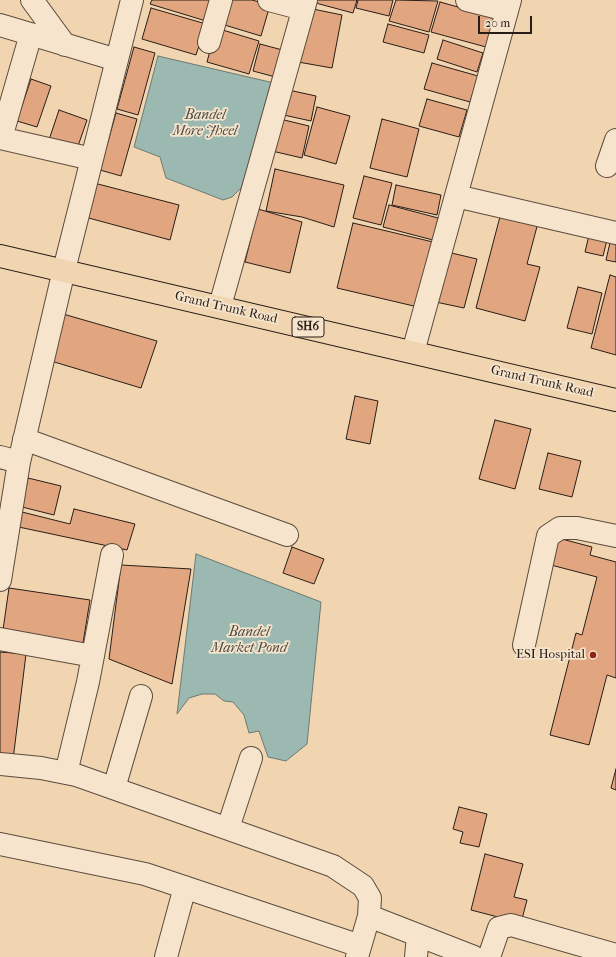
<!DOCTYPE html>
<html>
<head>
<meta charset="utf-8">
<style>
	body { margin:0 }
	#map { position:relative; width:616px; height:957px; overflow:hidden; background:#f1d5b0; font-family:"IM FELL French Canon",serif }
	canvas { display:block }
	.scale { position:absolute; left:478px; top:16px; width:54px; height:18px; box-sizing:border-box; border:2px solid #291d17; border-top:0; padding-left:5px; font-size:12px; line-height:14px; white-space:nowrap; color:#291d17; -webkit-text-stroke:3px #f6e4cc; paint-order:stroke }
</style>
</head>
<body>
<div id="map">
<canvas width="616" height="957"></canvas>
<div class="scale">20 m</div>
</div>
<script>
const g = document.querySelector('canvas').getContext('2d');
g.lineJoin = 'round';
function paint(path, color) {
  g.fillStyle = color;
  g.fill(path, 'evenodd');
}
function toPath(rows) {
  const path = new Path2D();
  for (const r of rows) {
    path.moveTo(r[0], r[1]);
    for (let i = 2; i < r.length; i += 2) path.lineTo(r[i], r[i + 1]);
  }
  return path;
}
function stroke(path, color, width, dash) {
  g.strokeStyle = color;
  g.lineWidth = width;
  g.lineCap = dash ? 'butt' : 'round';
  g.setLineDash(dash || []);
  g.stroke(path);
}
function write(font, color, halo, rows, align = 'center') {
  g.font = font + ' "IM FELL French Canon",serif';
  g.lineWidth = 3.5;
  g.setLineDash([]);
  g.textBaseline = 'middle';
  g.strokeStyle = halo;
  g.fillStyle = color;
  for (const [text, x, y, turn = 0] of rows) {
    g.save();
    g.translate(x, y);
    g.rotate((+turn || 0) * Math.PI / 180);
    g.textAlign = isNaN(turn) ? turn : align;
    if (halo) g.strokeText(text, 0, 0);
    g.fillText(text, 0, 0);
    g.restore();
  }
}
const water = toPath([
	[158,56,274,83,248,181,232,197,223,200,166,178,160,157,134,147,158,56],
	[196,554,321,602,307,744,286,761,268,757,259,731,249,733,244,715,233,702,224,701,215,694,202,694,189,698,177,714,196,554]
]);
const building = toPath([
	[152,0,212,0,206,21,150,4,152,0],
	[224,0,252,0,270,5,261,36,218,23,224,0],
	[312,0,357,0,353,13,312,2,312,0],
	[358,0,393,0,389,16,356,8,358,0],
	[396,0,438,1,429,32,389,21,396,0],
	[440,2,494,17,486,47,431,32,440,2],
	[151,8,206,24,196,55,142,39,151,8],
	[308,8,342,15,332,68,298,62,308,8],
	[388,24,429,35,424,53,383,42,388,24],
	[216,28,259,41,249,74,207,62,216,28],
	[443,40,483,53,477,72,437,59,443,40],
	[260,44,290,52,283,79,253,71,260,44],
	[134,47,155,53,138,115,117,109,134,47],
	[432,63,478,76,470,102,424,89,432,63],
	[31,79,51,86,37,127,17,121,31,79],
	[284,89,316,96,311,121,279,114,284,89],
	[427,99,467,110,459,137,419,126,427,99],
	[317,107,350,116,336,164,304,155,317,107],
	[59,110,87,120,77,149,49,140,59,110],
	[116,113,137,119,121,176,100,170,116,113],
	[280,119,309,126,302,158,272,151,280,119],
	[382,119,419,129,407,177,370,168,382,119],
	[275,169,344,185,334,227,302,217,266,211,275,169],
	[364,176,392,183,381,225,353,218,364,176],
	[94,183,179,205,170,240,85,217,94,183],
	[396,185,441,195,437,215,392,205,396,185],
	[389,205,438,218,433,240,383,227,389,205],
	[258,209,302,222,290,273,245,262,258,209],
	[502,209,539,219,527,264,540,267,525,321,476,308,502,209],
	[353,223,433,242,418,307,337,288,353,223],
	[590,231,608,236,603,256,585,252,590,231],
	[612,234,616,235,616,262,606,260,612,234],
	[443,251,477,259,464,308,431,301,443,251],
	[610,275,616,277,616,355,591,348,610,275],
	[578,287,602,293,592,334,567,328,578,287],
	[63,314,157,341,141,388,51,361,63,314],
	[355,396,378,401,370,444,346,439,355,396],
	[495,420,531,429,515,489,479,479,495,420],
	[548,453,581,461,572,497,539,489,548,453],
	[28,478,61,486,54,515,22,507,28,478],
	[74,509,135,524,127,550,14,526,18,511,70,524,74,509],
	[558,538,592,547,590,555,616,562,616,678,607,675,589,745,550,735,576,633,582,635,597,577,551,565,558,538],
	[292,547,324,559,314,584,283,573,292,547],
	[121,565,191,569,172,684,109,659,121,565],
	[9,588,90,600,83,643,3,630,9,588],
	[0,652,26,654,13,760,0,758,0,652],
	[616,769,616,790,611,788,616,769],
	[459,807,487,814,479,847,460,843,463,832,453,829,459,807],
	[485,854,523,864,514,897,527,900,521,923,471,910,485,854]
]);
const minor = toPath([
	[32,0,65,45],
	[269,0,303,9],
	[467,0,507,10],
	[0,25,117,60],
	[209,42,221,0],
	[0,138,92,159],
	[1,138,31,34],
	[607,166,616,140],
	[456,196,616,233],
	[220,306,306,0],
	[413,352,510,0],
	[24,439,287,535],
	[0,457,19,462],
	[0,580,19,462,64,270,132,0],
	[0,639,93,656],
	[524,645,548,536,560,528,577,528,616,536],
	[0,764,41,768,76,775,333,866,363,886,370,898,369,916,357,957],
	[66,773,88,682,112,555],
	[114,788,141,696],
	[228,828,251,758],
	[0,844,145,874,360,946],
	[369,916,474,957],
	[166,957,185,887],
	[416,957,418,935],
	[489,957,499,928,511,925,616,955]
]);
const major = toPath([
	[0,256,616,400]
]);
const markers = [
	[593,655,4,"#8f2418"]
];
const shields = [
	[308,327,32]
];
const shieldNames = [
	["SH6",308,327]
];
const streetNames = [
	["Grand Trunk Road",226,308,13],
	["Grand Trunk Road",542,382,13]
];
const poiNames = [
	["ESI Hospital",585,655]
];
const waterNames = [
	["Bandel",205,116],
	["More Jheel",205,132],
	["Bandel",249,633],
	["Market Pond",249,649]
];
paint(water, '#9bb8b1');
stroke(water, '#6d7a73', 1);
paint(building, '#e1a680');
stroke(building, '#291d17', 1);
stroke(minor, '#5b4b3d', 24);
stroke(major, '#291d17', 24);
stroke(minor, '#f6e4cc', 22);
stroke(major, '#f1d5b0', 22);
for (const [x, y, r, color] of markers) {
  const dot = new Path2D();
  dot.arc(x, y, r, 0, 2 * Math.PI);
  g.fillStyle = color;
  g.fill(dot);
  stroke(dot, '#f6e4cc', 1.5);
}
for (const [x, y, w] of shields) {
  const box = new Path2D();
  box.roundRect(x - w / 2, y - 10, w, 20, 3);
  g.fillStyle = '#f6e4cc';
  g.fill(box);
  stroke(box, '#291d17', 1);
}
write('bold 12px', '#291d17', null, shieldNames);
write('13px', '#291d17', '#f6e4cc', streetNames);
write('13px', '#291d17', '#f6e4cc', poiNames, 'right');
write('italic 14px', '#4b4c45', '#f6e4cc', waterNames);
</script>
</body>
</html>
